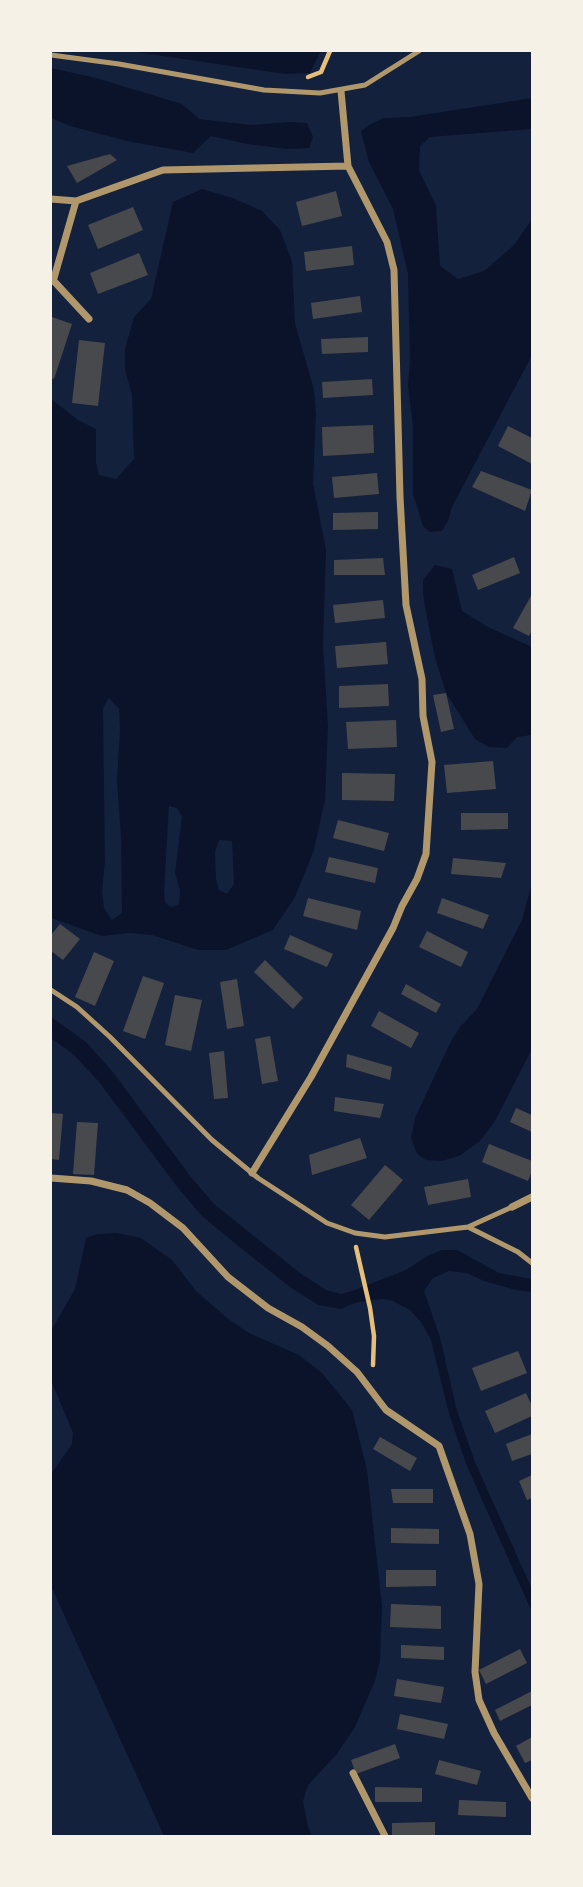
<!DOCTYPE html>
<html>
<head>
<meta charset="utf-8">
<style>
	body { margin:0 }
	#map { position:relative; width:583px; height:1887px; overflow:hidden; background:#14213d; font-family:Cabin,sans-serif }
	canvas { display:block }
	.frame { position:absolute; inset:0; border:52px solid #f6f1e7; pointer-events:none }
</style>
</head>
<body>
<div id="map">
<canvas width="583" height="1887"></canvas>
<div class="frame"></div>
</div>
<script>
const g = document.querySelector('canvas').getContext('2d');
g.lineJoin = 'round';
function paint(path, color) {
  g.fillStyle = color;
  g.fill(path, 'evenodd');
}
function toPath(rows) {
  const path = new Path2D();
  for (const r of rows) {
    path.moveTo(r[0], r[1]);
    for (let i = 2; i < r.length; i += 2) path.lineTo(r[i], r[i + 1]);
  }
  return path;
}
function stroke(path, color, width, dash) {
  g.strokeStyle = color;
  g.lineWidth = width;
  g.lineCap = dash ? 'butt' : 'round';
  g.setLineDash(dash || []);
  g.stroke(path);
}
const water = toPath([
	[129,51,321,51,310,73,285,74],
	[51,68,96,78,182,104,199,119,251,125,289,122,307,123,313,137,309,148,287,149,247,144,211,136,193,153,127,141,70,126,51,118],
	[532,98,532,129,430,137,420,146,419,170,436,206,440,266,458,279,484,271,514,245,532,219,532,355,452,507,448,521,442,531,430,532,423,526,413,494,413,426,408,386,410,361,408,274,393,209,369,162,361,131,371,124,384,118,410,117],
	[202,189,233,198,262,211,280,230,292,261,295,323,314,390,316,414,313,483,326,550,323,645,328,726,325,800,314,850,295,897,273,930,226,950,198,950,152,935,130,933,102,936,51,918,51,399,78,420,96,429,96,462,99,475,116,479,134,459,132,395,125,370,125,349,134,317,151,299,173,202],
	[109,698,119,709,120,728,117,780,121,838,122,913,112,920,104,908,102,892,105,861,103,708],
	[169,806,177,808,182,816,175,873,180,890,179,905,170,907,165,902,164,891],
	[219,840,232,841,234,884,227,894,219,890,216,879,215,852],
	[435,565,452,569,462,611,488,627,532,647,532,735,517,737,507,748,489,747,475,739,446,693,434,654,423,595,423,580],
	[532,883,532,1049,495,1121,480,1141,459,1156,442,1161,426,1160,417,1154,411,1138,415,1118,451,1041,461,1026,477,1009,494,975,522,920],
	[51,1017,86,1042,112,1071,191,1177,214,1204,300,1273,326,1290,341,1294,352,1291,406,1270,427,1256,442,1250,457,1250,499,1273,532,1279,532,1292,516,1290,484,1281,467,1273,449,1271,433,1278,424,1291,440,1337,457,1411,475,1462,532,1589,532,1612,467,1466,449,1414,431,1340,421,1322,410,1310,393,1301,383,1299,358,1302,341,1309,318,1305,290,1287,237,1245,202,1216,178,1188,99,1082,74,1055,51,1038],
	[117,1233,141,1238,172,1260,196,1291,227,1318,249,1333,299,1355,322,1373,352,1410,367,1470,382,1606,380,1661,375,1681,355,1727,337,1754,308,1785,303,1801,308,1827,312,1836,164,1836,51,1586,51,1474,72,1444,73,1433,51,1380,51,1331,75,1289,86,1238,97,1234]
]);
const building = toPath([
	[110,154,117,160,77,183,67,166],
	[336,191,342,216,302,226,296,202],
	[133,207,143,230,98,249,88,225],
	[352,246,354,265,306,271,304,252],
	[139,253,148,275,98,294,90,273],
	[360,296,362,312,313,319,311,303],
	[52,317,72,324,54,379,51,378],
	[368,337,368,352,322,354,321,339],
	[79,340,105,343,98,406,72,403],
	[372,379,373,395,323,398,322,382],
	[373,425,374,453,323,456,322,427],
	[508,426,532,438,532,464,498,446],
	[481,471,532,490,525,511,472,487],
	[377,473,379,494,334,498,332,477],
	[378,512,378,529,333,530,333,513],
	[514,557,520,573,478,590,472,575],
	[383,558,385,575,334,575,334,560],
	[532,594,532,630,529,636,513,628],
	[383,600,385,618,335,623,333,605],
	[386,642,388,664,337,668,335,646],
	[388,684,389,706,339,708,339,686],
	[446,693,454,729,441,732,433,695],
	[396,720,397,747,348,749,346,722],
	[493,761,496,789,447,793,444,765],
	[342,773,395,774,394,801,342,800],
	[461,813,508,813,508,829,461,830],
	[338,820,389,833,384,851,333,838],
	[329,857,378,868,375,883,325,872],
	[453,858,506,863,501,878,451,874],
	[308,898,361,911,357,930,303,916],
	[442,898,489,915,483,929,437,913],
	[60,924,80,939,63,960,51,951,51,935],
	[427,931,468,952,461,967,419,947],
	[290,935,333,954,327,967,284,949],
	[94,952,114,961,95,1006,75,997],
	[265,960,303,998,293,1009,254,972],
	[143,976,164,983,145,1039,123,1031],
	[237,979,244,1026,227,1029,220,982],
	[406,984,441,1004,436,1013,401,994],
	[175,995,202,1000,191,1051,165,1045],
	[379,1011,419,1033,411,1048,371,1026],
	[270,1036,278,1081,262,1084,255,1039],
	[224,1051,228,1098,214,1099,209,1053],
	[347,1054,392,1067,390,1080,346,1067],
	[335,1097,384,1104,380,1118,334,1111],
	[516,1108,532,1115,532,1132,510,1122],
	[51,1113,63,1114,59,1160,51,1159],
	[77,1122,98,1123,94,1175,73,1174],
	[360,1138,367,1158,312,1175,309,1155],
	[489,1144,532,1161,532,1171,528,1181,482,1162],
	[385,1165,403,1180,369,1220,351,1205],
	[468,1179,471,1197,428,1205,424,1187],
	[518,1351,527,1373,481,1391,472,1368],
	[526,1393,532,1406,532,1416,495,1433,485,1411],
	[532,1434,532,1454,512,1461,506,1444],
	[380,1437,417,1458,410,1471,373,1449],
	[532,1475,532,1498,527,1500,519,1481],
	[391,1489,433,1489,433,1503,393,1503],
	[391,1528,439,1529,439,1544,391,1543],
	[386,1570,436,1570,436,1586,386,1587],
	[391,1604,441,1606,441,1629,390,1627],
	[401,1645,444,1647,444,1660,401,1658],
	[520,1649,527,1663,486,1684,479,1670],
	[397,1679,444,1687,441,1703,394,1696],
	[532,1691,532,1705,500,1721,495,1710],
	[400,1714,448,1724,444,1739,397,1729],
	[532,1737,532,1760,525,1763,516,1746],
	[395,1744,400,1758,356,1774,351,1760],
	[439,1760,481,1771,477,1785,435,1774],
	[375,1787,422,1788,422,1802,375,1802],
	[459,1800,506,1802,506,1817,458,1815],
	[435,1822,435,1836,392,1836,392,1823]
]);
const path = toPath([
	[308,77,321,72,330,51],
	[356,1247,370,1308,374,1336,373,1365]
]);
const service = toPath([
	[51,55,119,64,264,90,320,93,365,85,419,51],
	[51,990,77,1007,110,1037,212,1140,258,1178,327,1223,355,1233,385,1237,468,1227,512,1207],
	[468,1227,518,1252,532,1263]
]);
const minor = toPath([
	[51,199,76,201],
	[51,278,89,319],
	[54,278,76,201,163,170,348,166],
	[252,1173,311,1077,393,928,402,906,417,879,426,854,432,762,423,716,422,679,406,605,400,497,394,270,387,242,348,166,341,91],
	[51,1178,91,1181,127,1190,150,1203,183,1228,228,1277,268,1308,302,1327,328,1346,357,1372,386,1410,439,1446,470,1534,479,1584,475,1672,479,1700,494,1733,532,1798],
	[512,1207,532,1197],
	[353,1773,385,1836]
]);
paint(water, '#0b132b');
paint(building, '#48494c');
stroke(path, '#e5c07b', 4.5);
stroke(service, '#b1986c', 5);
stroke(minor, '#b1986c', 7);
</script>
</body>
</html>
